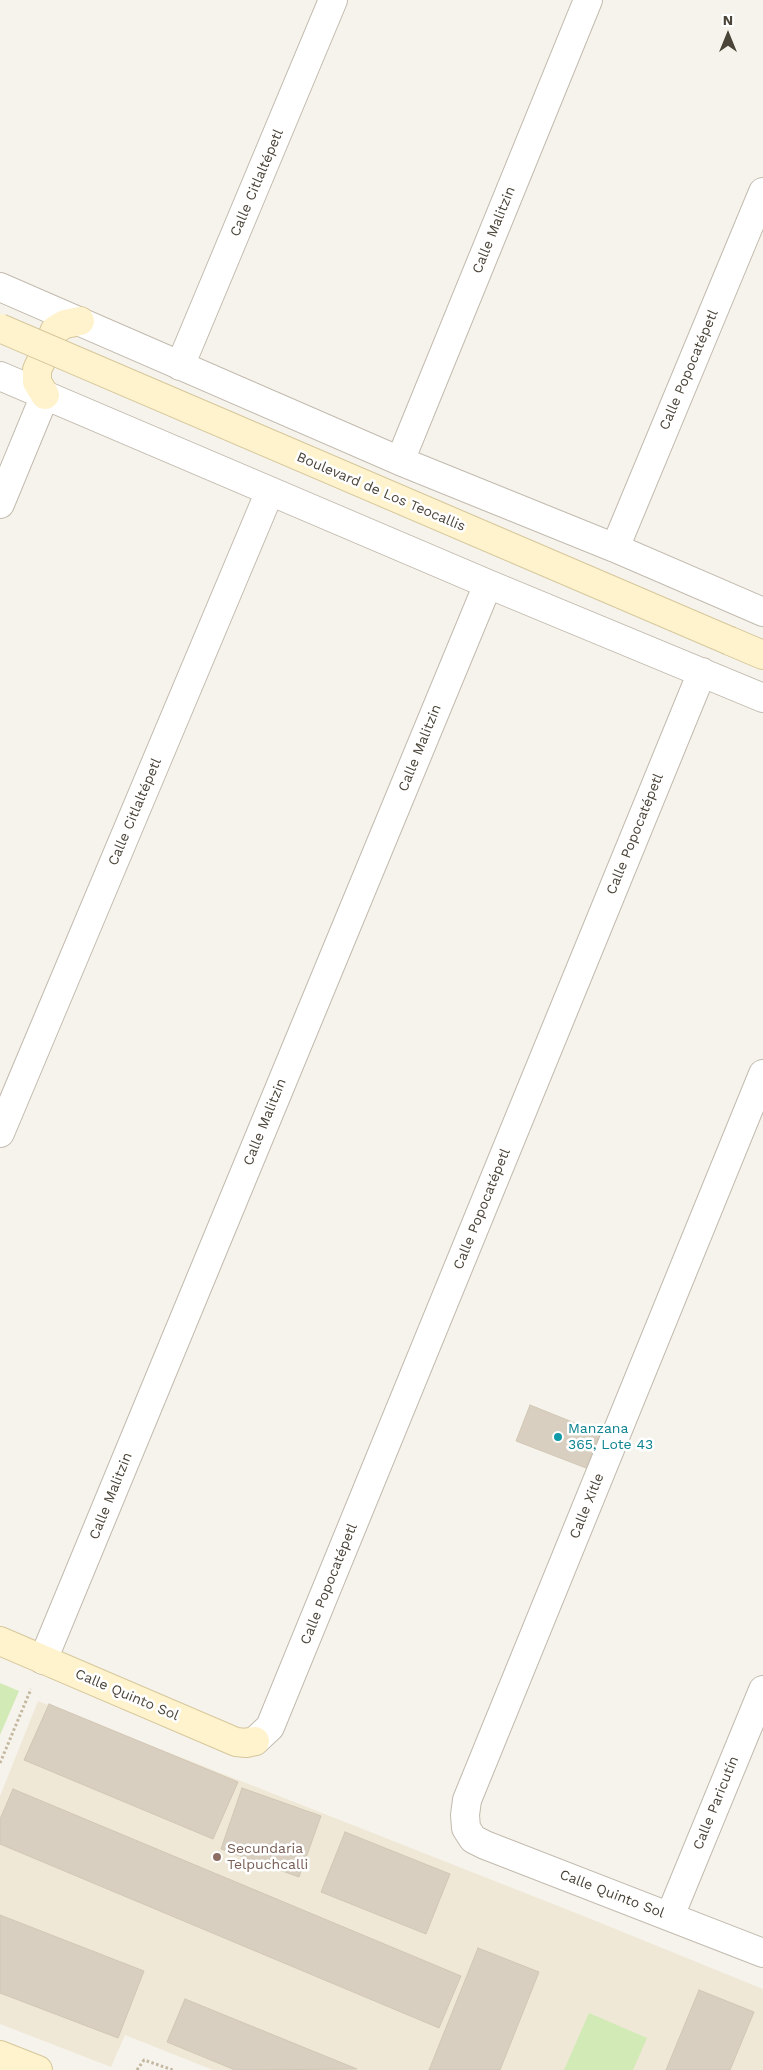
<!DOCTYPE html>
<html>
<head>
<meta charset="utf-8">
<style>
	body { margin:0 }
	#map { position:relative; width:763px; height:2070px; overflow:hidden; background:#f6f3ec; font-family:"Work Sans",sans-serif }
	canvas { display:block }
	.north { position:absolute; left:703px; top:10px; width:50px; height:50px; -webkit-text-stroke:4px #fff; paint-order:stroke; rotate:0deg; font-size:14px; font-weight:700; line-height:20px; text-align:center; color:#4b4439 }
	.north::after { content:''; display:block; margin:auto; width:18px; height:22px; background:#4b4439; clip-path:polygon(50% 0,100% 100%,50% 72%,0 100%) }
</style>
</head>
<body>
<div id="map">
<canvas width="763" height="2070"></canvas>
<div class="north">N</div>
</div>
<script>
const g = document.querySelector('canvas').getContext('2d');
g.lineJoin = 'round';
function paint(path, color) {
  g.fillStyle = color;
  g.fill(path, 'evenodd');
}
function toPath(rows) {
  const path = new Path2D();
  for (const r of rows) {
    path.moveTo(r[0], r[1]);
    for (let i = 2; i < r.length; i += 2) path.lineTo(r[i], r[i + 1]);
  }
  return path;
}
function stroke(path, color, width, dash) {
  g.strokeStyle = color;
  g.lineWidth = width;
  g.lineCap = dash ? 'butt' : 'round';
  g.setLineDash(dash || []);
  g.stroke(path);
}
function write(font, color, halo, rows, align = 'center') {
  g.font = font + ' "Work Sans",sans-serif';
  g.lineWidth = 5;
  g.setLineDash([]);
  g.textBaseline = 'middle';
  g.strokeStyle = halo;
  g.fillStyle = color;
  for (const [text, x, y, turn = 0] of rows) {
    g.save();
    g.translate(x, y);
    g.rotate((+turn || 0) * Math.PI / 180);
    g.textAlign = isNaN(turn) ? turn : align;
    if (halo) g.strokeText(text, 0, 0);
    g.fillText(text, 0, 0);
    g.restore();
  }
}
const education = toPath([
	[38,1701,586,1917,763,1989,763,2070,213,2070,125,2035,111,2067,0,2024,0,1796]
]);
const green = toPath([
	[0,1683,19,1691,0,1735],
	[589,2013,647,2038,633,2070,564,2070]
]);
const building = toPath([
	[530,1405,600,1433,586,1468,516,1441,530,1405],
	[49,1704,238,1782,213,1839,24,1760,49,1704],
	[242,1788,321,1816,299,1877,221,1849,242,1788],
	[13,1789,461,1976,439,2028,0,1844,0,1819,13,1789],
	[345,1832,450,1874,426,1934,321,1892,345,1832],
	[0,1915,144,1971,118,2038,0,1993,0,1915],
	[478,1948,539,1972,500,2070,429,2070,478,1948],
	[699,1990,754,2012,730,2070,666,2070,699,1990],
	[185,1999,357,2069,235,2070,167,2042,185,1999]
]);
const path = toPath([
	[0,1763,31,1689],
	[137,2070,144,2060,173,2070]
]);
const street = toPath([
	[0,287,400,461,615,548,763,612],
	[180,366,333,0],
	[0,376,488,584,763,698],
	[400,461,588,0],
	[0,504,45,395],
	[615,548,763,192],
	[763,1074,467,1800,465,1815,466,1828,473,1839,485,1845,763,1953],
	[0,1133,270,491],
	[43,1660,488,584],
	[255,1741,270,1727,702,672],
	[670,1916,763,1690]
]);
const secondary = toPath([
	[45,395,37,382,37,370,55,330,65,324,80,321],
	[730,641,763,655],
	[0,1641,236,1742,246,1743,255,1741],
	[0,2055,38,2070]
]);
const secondaryBridge = toPath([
	[0,328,730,641]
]);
const markers = [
	[558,1437,5,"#0f9aa8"],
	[217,1857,5,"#8d6e63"]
];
const streetNames = [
	["Calle Citlaltépetl",257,183,-67],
	["Calle Malitzin",494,230,-68],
	["Calle Popocatépetl",689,370,-67],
	["Boulevard de Los Teocallis",381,492,23],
	["Calle Malitzin",420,748,-68],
	["Calle Citlaltépetl",135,812,-67],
	["Calle Popocatépetl",635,834,-68],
	["Calle Malitzin",265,1122,-68],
	["Calle Popocatépetl",482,1209,-68],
	["Calle Malitzin",111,1496,-68],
	["Calle Xitle",587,1506,-68],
	["Calle Popocatépetl",329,1584,-68],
	["Calle Quinto Sol",127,1695,23],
	["Calle Paricutín",716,1803,-68],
	["Calle Quinto Sol",612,1894,21]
];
const cultureNames = [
	["Manzana",568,1429],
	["365, Lote 43",568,1445]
];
const educationNames = [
	["Secundaria",227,1849],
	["Telpuchcalli",227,1865]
];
paint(education, '#efe8d6');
paint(green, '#d2eab5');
paint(building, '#d8cfc1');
stroke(building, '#d3c7b4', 1);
stroke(street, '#c2bbae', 30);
stroke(secondary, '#d6c79b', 30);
stroke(path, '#c4b79f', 3, [2.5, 2.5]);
stroke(street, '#fff', 28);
stroke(secondary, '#fff3cd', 28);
stroke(secondaryBridge, '#d6c79b', 30, []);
stroke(secondaryBridge, '#fff3cd', 28);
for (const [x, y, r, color] of markers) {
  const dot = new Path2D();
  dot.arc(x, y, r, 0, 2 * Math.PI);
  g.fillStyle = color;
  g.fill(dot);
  stroke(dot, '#fff', 2);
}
write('14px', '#4b4439', '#fff', streetNames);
write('14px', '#0d838f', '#fff', cultureNames, 'left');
write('14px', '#785e54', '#fff', educationNames, 'left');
</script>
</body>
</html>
